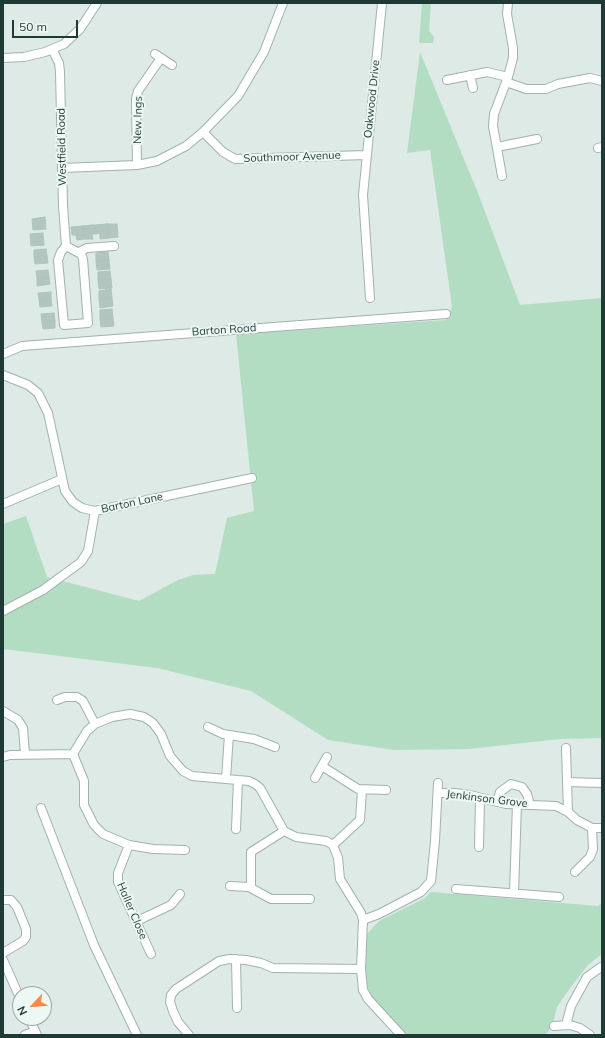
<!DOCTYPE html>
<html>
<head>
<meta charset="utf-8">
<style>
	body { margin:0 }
	#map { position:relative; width:605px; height:1038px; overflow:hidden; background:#ddeae5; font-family:Mulish,sans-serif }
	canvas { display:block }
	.frame { position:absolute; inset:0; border:4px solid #1e3a35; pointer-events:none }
	.north { position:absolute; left:12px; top:986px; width:40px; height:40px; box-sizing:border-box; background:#edf7f3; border:1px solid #9aaba7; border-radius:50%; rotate:244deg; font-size:11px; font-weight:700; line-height:16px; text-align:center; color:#1e3a35 }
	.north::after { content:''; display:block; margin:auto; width:14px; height:18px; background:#fb874a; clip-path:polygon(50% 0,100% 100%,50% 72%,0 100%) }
	.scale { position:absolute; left:12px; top:20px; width:66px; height:18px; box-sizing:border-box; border:2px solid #1e3a35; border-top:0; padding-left:5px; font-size:12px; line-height:14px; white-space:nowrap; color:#1e3a35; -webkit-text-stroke:3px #edf7f3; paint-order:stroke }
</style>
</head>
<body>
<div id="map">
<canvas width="605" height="1038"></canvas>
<div class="frame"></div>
<div class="north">N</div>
<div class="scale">50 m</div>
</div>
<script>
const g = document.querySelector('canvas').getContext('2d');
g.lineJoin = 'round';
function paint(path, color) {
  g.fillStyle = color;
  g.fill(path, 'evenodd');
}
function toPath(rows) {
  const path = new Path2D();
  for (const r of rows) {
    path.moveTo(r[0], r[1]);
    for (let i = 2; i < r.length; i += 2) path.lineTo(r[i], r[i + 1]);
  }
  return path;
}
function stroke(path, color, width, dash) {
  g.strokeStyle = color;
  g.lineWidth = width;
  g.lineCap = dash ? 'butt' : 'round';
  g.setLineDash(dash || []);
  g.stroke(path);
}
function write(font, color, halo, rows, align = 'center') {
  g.font = font + ' Mulish,sans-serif';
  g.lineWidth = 4;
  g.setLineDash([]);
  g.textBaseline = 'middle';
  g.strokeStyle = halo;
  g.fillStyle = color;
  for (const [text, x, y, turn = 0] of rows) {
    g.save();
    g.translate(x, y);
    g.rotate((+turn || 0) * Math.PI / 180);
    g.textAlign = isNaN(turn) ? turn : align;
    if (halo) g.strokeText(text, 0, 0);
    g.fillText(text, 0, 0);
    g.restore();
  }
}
const green = toPath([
	[422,3,431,3,429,31,434,37,433,43,419,43],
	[420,52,478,193,520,305,602,298,602,738,561,739,468,749,394,750,328,740,251,691,157,668,3,649,3,524,26,516,47,577,139,601,178,580,193,575,215,574,227,518,254,511,236,334,446,320,452,307,430,150,407,153],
	[431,892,598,906,602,903,602,954,588,965,570,988,557,1007,553,1023,548,1032,544,1035,406,1035,387,1015,371,995,366,984,365,946,367,934,379,921,425,898]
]);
const building = toPath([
	[45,217,46,229,33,230,32,219,45,217],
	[107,224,117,224,118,237,109,238,107,224],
	[107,224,109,238,100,239,100,233,96,234,95,225,107,224],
	[92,225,95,225,96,234,92,234,93,239,84,239,83,226,92,225],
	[83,226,84,239,77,240,76,235,72,235,71,227,83,226],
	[43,233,44,245,31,246,30,234,43,233],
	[46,249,47,256,34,257,34,250,46,249],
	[108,252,109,260,96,261,96,253,108,252],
	[47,256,48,263,35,264,34,257,47,256],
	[109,260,110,269,97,270,96,261,109,260],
	[48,270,49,277,37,278,36,271,48,270],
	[110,271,111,279,98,280,98,272,110,271],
	[49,277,50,284,37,286,37,278,49,277],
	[111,279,112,288,99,289,98,280,111,279],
	[111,289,112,298,99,299,99,291,111,289],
	[51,292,51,299,39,300,38,293,51,292],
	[112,298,113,306,100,308,99,299,112,298],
	[51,299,52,306,40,307,39,300,51,299],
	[112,309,113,318,100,319,100,310,112,309],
	[54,313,55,321,42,322,41,314,54,313],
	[113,318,114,326,101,327,100,319,113,318],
	[55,321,55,328,43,329,42,322,55,321]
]);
const minor = toPath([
	[52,49,59,63,60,72,63,206,66,246,61,252,58,260,64,325,88,323,83,259,81,254,66,246],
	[155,54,172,65],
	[3,58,24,57,45,52,64,44,80,29,97,3],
	[470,75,473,88],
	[447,80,487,72,508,77],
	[506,82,526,89,546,89,558,84,590,78,602,81],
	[203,132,223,152,235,159,366,155],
	[497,147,537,139],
	[598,148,602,147],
	[137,165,136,99,138,91,161,58],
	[62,168,137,165,157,161,186,146,203,132,238,96,264,52,283,3],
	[502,176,493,126,494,114,508,77,513,58,513,48,507,14,508,3],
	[79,252,87,248,114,246],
	[370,298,363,195,382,3],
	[3,354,22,346,446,314],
	[3,375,28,385,38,393,48,413,65,491,73,502,82,508,95,511,252,478],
	[3,504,62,479],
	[3,611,43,590,81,562,88,551,95,511],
	[57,700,65,697,77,697,83,701,95,724],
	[3,711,18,720,23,728,25,754],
	[208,727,223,734,254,739,275,747],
	[566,748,568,812],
	[73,754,84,781,84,805,94,825,103,834,129,845,153,849,185,850],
	[3,757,10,755,73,754,87,731,95,724,112,717,130,714,144,717,153,723,161,734,170,756,183,771,192,776,249,781,255,784,260,788,284,831,296,837,326,841,333,845,338,858,340,879,361,913,363,920,361,969,363,990,368,999,401,1035],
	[322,766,358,789,386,790],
	[226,778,229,735],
	[315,778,327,757],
	[567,782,602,783],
	[438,793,454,793,470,795,506,804,556,806,568,812,577,820,592,828,593,849,590,857,575,872],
	[497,802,500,792,511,784,522,787,527,794,530,805],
	[41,808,94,945,137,1035],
	[592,828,602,828],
	[236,829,238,780],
	[129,845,118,873,118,882,151,954],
	[333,845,360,820,362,790],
	[479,847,480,798],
	[230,886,249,887,271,899,310,899],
	[251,888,251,852,284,831],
	[456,889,559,897],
	[514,893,517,804],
	[3,900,11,900,17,907,26,929,26,937,23,941,3,953],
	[363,920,379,914,421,892,431,881,435,841,438,783],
	[137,921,171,905,180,894],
	[236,959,237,1008],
	[3,960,20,998],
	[29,1018,37,1035],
	[566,1025,571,1006,582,986,587,977,601,967],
	[554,1026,570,1025,580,1028,590,1035],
	[25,1035,35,1031],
	[189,1035,178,1022,173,1011,170,1002,171,995,176,989,219,961,230,959,246,960,261,963,273,968,361,969]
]);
const streetNames = [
	["Oakwood Drive",372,99,-84],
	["New Ings",138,120,-89],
	["Westfield Road",62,147,-91],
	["Southmoor Avenue",292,157,-2],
	["Barton Road",224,330,-4],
	["Barton Lane",132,503,-12],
	["Jenkinson Grove",487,799,7],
	["Haller Close",132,911,67]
];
paint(green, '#b3ddc3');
paint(building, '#b2c5bf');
stroke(building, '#afc4bd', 1);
stroke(minor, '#a0b2ad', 10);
stroke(minor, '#fff', 8);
write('11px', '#1e3a35', '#edf7f3', streetNames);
</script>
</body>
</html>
